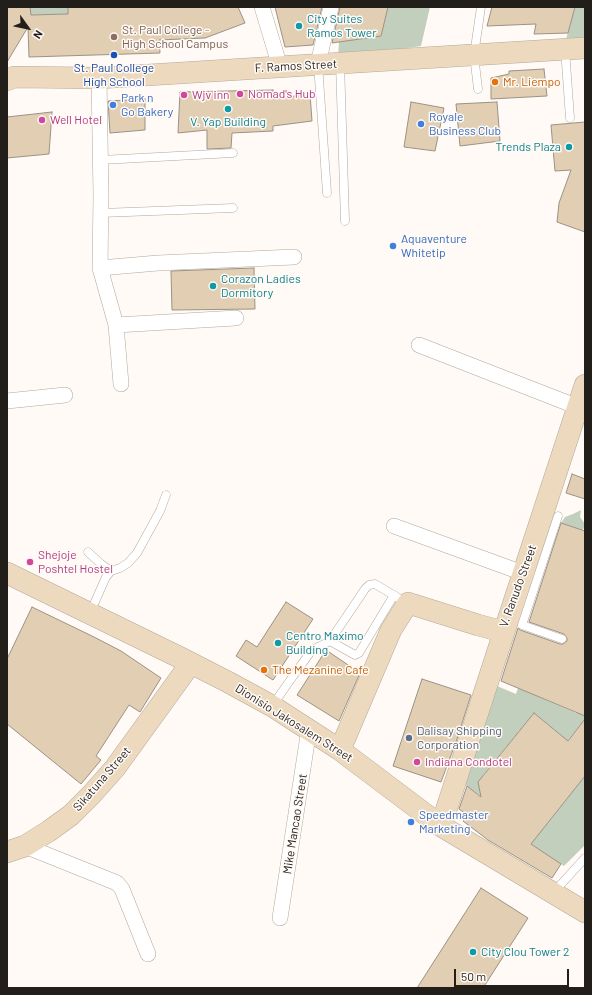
<!DOCTYPE html>
<html>
<head>
<meta charset="utf-8">
<style>
	body { margin:0 }
	#map { position:relative; width:592px; height:995px; overflow:hidden; background:#fffaf5; font-family:Barlow,sans-serif }
	canvas { display:block }
	.frame { position:absolute; inset:0; border:8px solid #221e19; pointer-events:none }
	.north { position:absolute; left:8px; top:8px; width:40px; height:40px; -webkit-text-stroke:3px #fffaf5; paint-order:stroke; rotate:123deg; font-size:11px; font-weight:700; line-height:16px; text-align:center; color:#221e19 }
	.north::after { content:''; display:block; margin:auto; width:14px; height:18px; background:#221e19; clip-path:polygon(50% 0,100% 100%,50% 72%,0 100%) }
	.scale { position:absolute; left:454px; top:969px; width:115px; height:18px; box-sizing:border-box; border:2px solid #221e19; border-top:0; padding-left:5px; font-size:12px; line-height:14px; white-space:nowrap; color:#221e19; -webkit-text-stroke:3px #fffaf5; paint-order:stroke }
</style>
</head>
<body>
<div id="map">
<canvas width="592" height="995"></canvas>
<div class="frame"></div>
<div class="north">N</div>
<div class="scale">50 m</div>
</div>
<script>
const g = document.querySelector('canvas').getContext('2d');
g.lineJoin = 'round';
function paint(path, color) {
  g.fillStyle = color;
  g.fill(path, 'evenodd');
}
function toPath(rows) {
  const path = new Path2D();
  for (const r of rows) {
    path.moveTo(r[0], r[1]);
    for (let i = 2; i < r.length; i += 2) path.lineTo(r[i], r[i + 1]);
  }
  return path;
}
function stroke(path, color, width, dash) {
  g.strokeStyle = color;
  g.lineWidth = width;
  g.lineCap = dash ? 'butt' : 'round';
  g.setLineDash(dash || []);
  g.stroke(path);
}
function write(font, color, halo, rows, align = 'center') {
  g.font = font + ' Barlow,sans-serif';
  g.lineWidth = 3;
  g.setLineDash([]);
  g.textBaseline = 'middle';
  g.strokeStyle = halo;
  g.fillStyle = color;
  for (const [text, x, y, turn = 0] of rows) {
    g.save();
    g.translate(x, y);
    g.rotate((+turn || 0) * Math.PI / 180);
    g.textAlign = isNaN(turn) ? turn : align;
    if (halo) g.strokeText(text, 0, 0);
    g.fillText(text, 0, 0);
    g.restore();
  }
}
const green = toPath([
	[30,7,68,7,68,14,31,15],
	[388,7,430,7,421,46,338,58,339,42,381,36],
	[575,7,585,7,585,42,565,43],
	[581,510,580,517,585,524,583,530,561,523,565,517,573,514],
	[497,686,516,694,518,688,576,713,585,692,585,719,517,804,511,799,562,736,534,713,483,775,497,808,464,784],
	[585,776,585,845,564,866,527,842,543,829]
]);
const building = toPath([
	[7,7,30,7,31,15,68,14,68,7,238,7,245,23,205,38,159,40,160,53,29,57,28,27,7,62,7,7],
	[275,7,322,7,313,45,285,47,275,7],
	[340,7,388,7,381,36,332,43,340,7],
	[492,7,575,7,568,33,534,34,536,24,487,26,492,7],
	[544,69,547,96,491,99,491,78,509,74,509,71,544,69],
	[273,90,273,99,310,94,312,121,273,126,273,131,232,133,231,148,207,149,207,130,178,133,180,92,273,90],
	[145,99,145,130,110,133,108,101,145,99],
	[411,102,444,108,435,151,404,147,411,102],
	[497,102,500,141,460,146,456,104,497,102],
	[52,112,49,154,7,158,7,117,52,112],
	[585,122,585,232,557,222,559,203,571,170,555,171,551,125,585,122],
	[254,268,255,309,172,310,171,271,254,268],
	[572,474,585,479,585,499,566,493,572,474],
	[561,523,585,531,585,716,501,681,518,628,520,630,560,644,563,644,567,641,567,638,564,634,529,622,561,523],
	[286,602,313,619,273,680,236,656,246,640,257,647,286,602],
	[32,607,94,637,121,651,161,678,140,712,129,705,96,756,101,760,81,784,7,724,7,659,32,607],
	[326,650,360,673,339,721,297,695,326,650],
	[422,679,471,695,456,742,441,782,393,766,422,679],
	[534,713,568,741,585,719,585,776,531,844,561,864,552,878,488,840,463,821,467,815,459,809,467,786,481,797,478,782,534,713],
	[481,888,528,918,483,988,417,988,481,888]
]);
const lane = toPath([
	[565,49,570,118],
	[340,63,345,221],
	[318,64,327,193],
	[478,89,474,55,481,7],
	[101,160,233,153],
	[101,213,233,208],
	[558,516,522,625,562,639],
	[88,552,101,564,111,571],
	[90,613,106,577,111,571,120,568,128,563,137,553,160,511,166,495],
	[330,641,355,655,359,653,394,595],
	[272,706,291,679,312,650,330,641,365,589,369,585,375,584,407,603],
	[553,893,585,858]
]);
const street = toPath([
	[262,7,280,67],
	[318,64,331,7],
	[99,78,101,195,100,268,116,325,121,384],
	[100,268,158,263,294,257],
	[116,325,236,318],
	[419,345,578,407],
	[7,401,65,395],
	[394,526,523,573],
	[25,846,117,883,122,889,148,954],
	[280,918,309,729]
]);
const secondary = toPath([
	[7,80,14,77,99,78,585,48],
	[7,573,183,659,228,682,272,706,340,750,441,826,585,912],
	[340,750,391,630,408,603,478,625,504,632],
	[441,826,504,632,585,385],
	[7,852,25,846,49,831,71,815,91,795,115,768,191,663]
]);
const markers = [
	[299,26,4,"#0f9aa8"],
	[114,37,4,"#8d6e63"],
	[114,55,4,"#1a4fb4"],
	[495,82,4,"#e8710a"],
	[240,94,4,"#d1479c"],
	[184,95,4,"#d1479c"],
	[113,105,4,"#3f7fe0"],
	[228,109,4,"#0f9aa8"],
	[42,120,4,"#d1479c"],
	[421,124,4,"#3f7fe0"],
	[569,147,4,"#0f9aa8"],
	[393,246,4,"#3f7fe0"],
	[213,286,4,"#0f9aa8"],
	[30,562,4,"#d1479c"],
	[278,643,4,"#0f9aa8"],
	[264,670,4,"#e8710a"],
	[409,738,4,"#5c6f8a"],
	[417,762,4,"#d1479c"],
	[411,822,4,"#3f7fe0"],
	[473,952,4,"#0f9aa8"]
];
const cultureNames = [
	["City Suites",307,19],
	["Ramos Tower",307,33],
	["V. Yap Building",228,122,"center"],
	["Trends Plaza",561,147,"right"],
	["Corazon Ladies",221,279],
	["Dormitory",221,293],
	["Centro Maximo",286,636],
	["Building",286,650],
	["City Clou Tower 2",481,952]
];
const educationNames = [
	["St. Paul College -",122,30],
	["High School Campus",122,44]
];
const streetNames = [
	["F. Ramos Street",296,66,-3],
	["V. Ranudo Street",518,586,-70],
	["Dionisio Jakosalem Street",294,723,32],
	["Sikatuna Street",102,779,-49],
	["Mike Mancao Street",295,824,-81]
];
const transitNames = [
	["St. Paul College",114,68],
	["High School",114,82]
];
const foodNames = [
	["Mr. Liempo",503,82],
	["The Mezanine Cafe",272,670]
];
const hotelNames = [
	["Nomad's Hub",248,94],
	["Wjv inn",192,95],
	["Well Hotel",50,120],
	["Shejoje",38,555],
	["Poshtel Hostel",38,569],
	["Indiana Condotel",425,762]
];
const shopNames = [
	["Park n",121,98],
	["Go Bakery",121,112],
	["Royale",429,117],
	["Business Club",429,131],
	["Aquaventure",401,239],
	["Whitetip",401,253],
	["Speedmaster",419,815],
	["Marketing",419,829]
];
const serviceNames = [
	["Dalisay Shipping",417,731],
	["Corporation",417,745]
];
paint(green, '#c2cfbd');
paint(building, '#e1ceb3');
stroke(building, '#9b9285', 1);
stroke(lane, '#b2a89b', 9);
stroke(street, '#b2a89b', 16);
stroke(secondary, '#b2a89b', 22);
stroke(lane, '#fff', 8);
stroke(street, '#fff', 15);
stroke(secondary, '#eddabe', 21);
for (const [x, y, r, color] of markers) {
  const dot = new Path2D();
  dot.arc(x, y, r, 0, 2 * Math.PI);
  g.fillStyle = color;
  g.fill(dot);
  stroke(dot, '#fffaf5', 1.5);
}
write('12px', '#0d838f', '#fffaf5', cultureNames, 'left');
write('12px', '#785e54', '#fffaf5', educationNames, 'left');
write('12px', '#221e19', '#fffaf5', streetNames);
write('12px', '#164399', '#fffaf5', transitNames);
write('12px', '#c56008', '#fffaf5', foodNames, 'left');
write('12px', '#b23c85', '#fffaf5', hotelNames, 'left');
write('12px', '#366cbe', '#fffaf5', shopNames, 'left');
write('12px', '#4e5e75', '#fffaf5', serviceNames, 'left');
</script>
</body>
</html>
